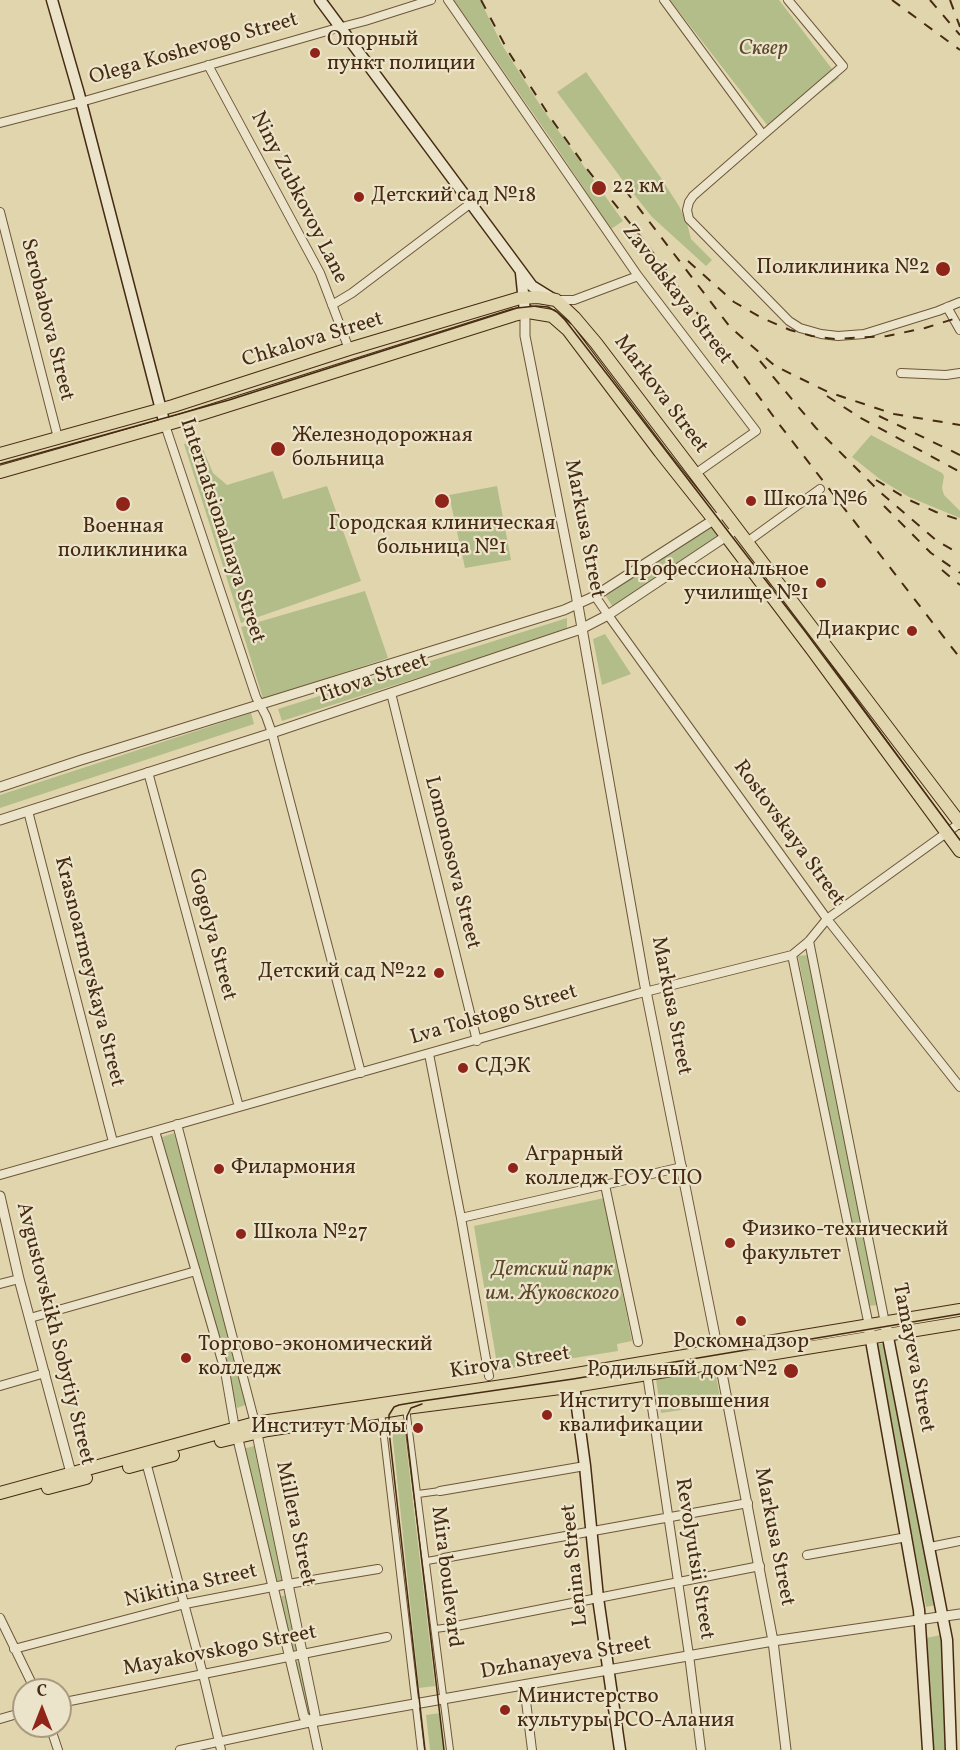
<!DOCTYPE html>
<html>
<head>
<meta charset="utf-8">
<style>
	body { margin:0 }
	#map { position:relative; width:960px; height:1750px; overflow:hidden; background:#e1d5ad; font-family:Vollkorn,serif }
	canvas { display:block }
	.north { position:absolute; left:12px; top:1678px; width:60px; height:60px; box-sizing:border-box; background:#ece4ca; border:2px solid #aa9a80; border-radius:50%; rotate:0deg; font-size:16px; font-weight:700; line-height:24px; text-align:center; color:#462b12 }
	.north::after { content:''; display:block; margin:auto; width:21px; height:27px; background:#8f2418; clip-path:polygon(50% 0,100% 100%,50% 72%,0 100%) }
</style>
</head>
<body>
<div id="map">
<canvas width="960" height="1750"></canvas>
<div class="north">С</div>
</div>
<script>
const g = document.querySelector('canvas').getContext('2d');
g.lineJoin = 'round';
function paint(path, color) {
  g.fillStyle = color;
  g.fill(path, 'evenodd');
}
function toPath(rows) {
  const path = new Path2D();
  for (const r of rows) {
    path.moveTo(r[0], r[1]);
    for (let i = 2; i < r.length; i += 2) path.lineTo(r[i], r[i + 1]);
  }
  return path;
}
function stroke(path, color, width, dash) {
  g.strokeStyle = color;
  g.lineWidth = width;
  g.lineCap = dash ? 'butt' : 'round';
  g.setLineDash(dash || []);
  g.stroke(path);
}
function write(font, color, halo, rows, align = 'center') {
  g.font = font + ' Vollkorn,serif';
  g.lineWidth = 4.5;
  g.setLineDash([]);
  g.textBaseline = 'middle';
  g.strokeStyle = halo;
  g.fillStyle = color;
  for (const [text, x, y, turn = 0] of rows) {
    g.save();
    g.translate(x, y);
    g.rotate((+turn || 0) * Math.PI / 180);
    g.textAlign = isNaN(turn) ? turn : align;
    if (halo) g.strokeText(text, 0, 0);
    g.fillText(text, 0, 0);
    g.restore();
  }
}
const green = toPath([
	[454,0,480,0,502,45,542,108,623,221,611,229,551,139],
	[670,0,779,0,839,78,771,130],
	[586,72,661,178,679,206,687,223,691,239,712,260,706,266,652,217,621,178,557,92],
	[871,435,942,473,944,476,942,488,944,495,960,511,960,518,909,497,881,480,852,457],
	[199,440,213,473,227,485,273,471,283,499,327,486,361,581,241,623,184,444],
	[497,486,511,560,465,568,449,495],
	[713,526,721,537,613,607,605,595],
	[365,591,388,658,263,699,241,627],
	[567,618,567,629,555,634,282,721,278,709],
	[605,634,631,674,602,685,593,639],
	[251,713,254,724,0,808,0,795],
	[808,955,877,1305,867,1306,798,956],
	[174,1133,248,1404,237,1408,162,1137],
	[604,1198,632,1341,617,1344,618,1351,498,1370,474,1226],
	[886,1343,936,1605,926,1607,875,1345],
	[715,1370,721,1404,661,1413,656,1379],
	[403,1419,435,1686,419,1688,391,1421],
	[254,1446,282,1580,276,1581,243,1449],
	[286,1595,299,1649,292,1651,279,1597],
	[941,1635,947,1750,932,1750,926,1638],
	[300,1661,312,1714,306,1715,295,1662],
	[440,1713,444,1750,430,1750,426,1715]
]);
const pedestrian = toPath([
	[406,1408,450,1750],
	[381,1412,421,1750],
	[418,1494,440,1491],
	[427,1561,444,1558],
	[435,1629,451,1627]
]);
const minor = toPath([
	[448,0,638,276,756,431,695,474],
	[664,0,763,135,843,66,788,0],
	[208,65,320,273,349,349],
	[0,123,81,102,334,29,365,21,431,0],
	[763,135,693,196,689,202,687,210,689,219,789,321,800,328,821,334,838,336,864,334,938,311,960,302],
	[0,212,58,438],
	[557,300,574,300,638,276],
	[332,305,352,293,471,203],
	[947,307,960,330],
	[901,373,946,375,960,373],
	[165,425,256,697,266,716,272,733,361,1073],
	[747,542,820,489],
	[595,596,608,615,827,919,960,1087],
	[391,693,477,1041],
	[148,772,239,1107],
	[28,811,113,1142],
	[809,941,885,1323],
	[792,955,869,1326],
	[429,1054,461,1218,489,1376],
	[177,1124,255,1423],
	[155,1131,225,1371,235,1429],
	[0,1175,637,994,792,955,809,941,827,919,960,823],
	[605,1185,638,1342],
	[461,1218,682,1167],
	[0,1284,19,1279],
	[30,1318,196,1271],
	[647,1374,689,1655,701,1750],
	[0,1386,45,1373],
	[146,1462,203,1674,221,1750],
	[440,1491,585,1466],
	[930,1547,960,1541],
	[807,1555,907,1537],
	[444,1558,748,1503],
	[0,1618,35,1690],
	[451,1627,760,1566],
	[14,1649,185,1604,288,1584,378,1569],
	[524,1685,532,1750],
	[60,1703,387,1637],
	[0,1719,24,1712],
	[50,1726,58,1750],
	[180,1750,312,1722,318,1750]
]);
const tertiary = toPath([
	[525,312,525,336,576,594,644,981,718,1351],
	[0,787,81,760,564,610,595,596,718,517],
	[0,820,272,733,581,629,608,615,731,533],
	[0,1196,19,1279,71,1473],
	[720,1363,773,1641,786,1750],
	[256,1429,315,1715,312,1722],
	[236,1431,304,1717,312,1722],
	[312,1722,773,1641,960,1614]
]);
const secondary = toPath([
	[52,0,79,94,165,425],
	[320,0,532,286,553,299],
	[521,273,525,312],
	[886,1327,947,1640,951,1750],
	[869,1329,919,1610,928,1750],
	[573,1378,585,1466,598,1598,620,1750]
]);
const primary = toPath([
	[0,454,173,406,349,349,520,298,538,297,556,300,574,317,596,343,960,823],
	[0,472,182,420,514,315,528,312,552,316,568,330,660,452,714,520,813,651,960,851],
	[221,1441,268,1430,406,1408,568,1387,960,1323],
	[129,1467,173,1455],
	[48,1488,86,1478],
	[0,1493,255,1423,516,1384,960,1310]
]);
const tram = toPath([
	[0,464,229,400,517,308,536,306,548,307,557,312,565,320,610,378,804,630,960,840],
	[422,1404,411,1408,407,1416,406,1427,444,1750],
	[425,1750,389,1431,389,1415,394,1407,399,1405,422,1401,573,1379,960,1314]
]);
const rail = toPath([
	[481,0,508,51,550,117,587,169,645,242,779,424,960,658],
	[892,0,960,50],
	[930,0,960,35],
	[950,0,960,27],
	[625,190,730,327,775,366,828,392,894,414,960,425],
	[688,261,734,302,762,318,790,330,812,336,835,339,887,336,925,328,960,317],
	[760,361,816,428,880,492,937,541,960,554],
	[827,396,859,417,960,472],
	[879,416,960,455],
	[876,480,907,499,936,512,960,520],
	[884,506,931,553,960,573],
	[942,570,960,585]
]);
const markers = [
	[315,53,6,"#8f2418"],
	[599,188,8,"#8f2418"],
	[359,197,6,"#8f2418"],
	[943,269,8,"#8f2418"],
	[278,449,8,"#8f2418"],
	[442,501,8,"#8f2418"],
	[751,501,6,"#8f2418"],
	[123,504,8,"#8f2418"],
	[821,583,6,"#8f2418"],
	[912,631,6,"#8f2418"],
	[439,973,6,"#8f2418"],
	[463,1068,6,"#8f2418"],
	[513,1168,6,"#8f2418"],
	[219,1169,6,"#8f2418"],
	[241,1234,6,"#8f2418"],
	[730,1243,6,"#8f2418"],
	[741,1321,6,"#8f2418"],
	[186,1358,6,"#8f2418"],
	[791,1371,8,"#8f2418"],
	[547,1415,6,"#8f2418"],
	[418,1428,6,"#8f2418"],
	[505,1710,6,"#8f2418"]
];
const poiNames = [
	["Опорный",327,41],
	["пункт полиции",327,65],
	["22 км",612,188],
	["Детский сад №18",371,197],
	["Поликлиника №2",930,269,"right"],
	["Железнодорожная",292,437],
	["больница",292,461],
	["Школа №6",763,501],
	["Городская клиническая",442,525,"center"],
	["больница №1",442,549,"center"],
	["Военная",123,528,"center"],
	["поликлиника",123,552,"center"],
	["Профессиональное",809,571,"right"],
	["училище №1",809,595,"right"],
	["Диакрис",900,631,"right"],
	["Детский сад №22",427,973,"right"],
	["СДЭК",475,1068],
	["Аграрный",525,1156],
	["колледж ГОУ СПО",525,1180],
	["Филармония",231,1169],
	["Физико-технический",742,1231],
	["факультет",742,1255],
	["Школа №27",253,1234],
	["Роскомнадзор",741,1343,"center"],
	["Торгово-экономический",198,1346],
	["колледж",198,1370],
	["Родильный дом №2",778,1371,"right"],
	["Институт повышения",559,1403],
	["квалификации",559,1427],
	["Институт Моды",406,1428,"right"],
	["Министерство",517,1698],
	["культуры РСО-Алания",517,1722]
];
const streetNames = [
	["Olega Koshevogo Street",194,50,-16],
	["Niny Zubkovoy Lane",298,198,63],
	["Zavodskaya Street",676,295,53],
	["Serobabova Street",46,320,76],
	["Chkalova Street",313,341,-17],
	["Markova Street",660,395,53],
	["Markusa Street",583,529,79],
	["Internatsionalnaya Street",221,531,72],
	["Titova Street",373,680,-19],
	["Rostovskaya Street",788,834,54],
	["Lomonosova Street",451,863,76],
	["Gogolya Street",211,935,75],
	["Krasnoarmeyskaya Street",88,972,76],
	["Markusa Street",670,1006,79],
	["Lva Tolstogo Street",494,1016,-16],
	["Avgustovskikh Sobytiy Street",54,1334,76],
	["Tamayeva Street",912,1358,79],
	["Kirova Street",510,1364,-9],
	["Millera Street",294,1524,78],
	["Markusa Street",773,1537,79],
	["Revolyutsii Street",693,1559,81],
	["Lenina Street",576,1565,-96],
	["Mira boulevard",445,1577,83],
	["Nikitina Street",191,1587,-13],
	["Mayakovskogo Street",220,1652,-11],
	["Dzhanayeva Street",566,1659,-10]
];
const parkNames = [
	["Сквер",763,50],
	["Детский парк",552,1271],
	["им. Жуковского",552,1295]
];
paint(green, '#b3bd89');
stroke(pedestrian, '#6d5639', 8);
stroke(minor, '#6d5639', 10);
stroke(tertiary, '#6d5639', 11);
stroke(secondary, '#462b12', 13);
stroke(primary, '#462b12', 14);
stroke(pedestrian, '#ece4ca', 6);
stroke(minor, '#ece4ca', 8);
stroke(tertiary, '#ece4ca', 9);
stroke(secondary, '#ece4ca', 10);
stroke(primary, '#e1d5ad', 12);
stroke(tram, '#462b12', 1.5);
stroke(rail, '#462b12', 2, [10, 10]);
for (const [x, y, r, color] of markers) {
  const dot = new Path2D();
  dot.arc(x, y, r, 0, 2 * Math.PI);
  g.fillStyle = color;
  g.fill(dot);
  stroke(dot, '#ece4ca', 2);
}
write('21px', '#462b12', '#ece4ca', poiNames, 'left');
write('21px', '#462b12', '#ece4ca', streetNames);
write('italic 21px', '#5c482a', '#ece4ca', parkNames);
</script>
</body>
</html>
